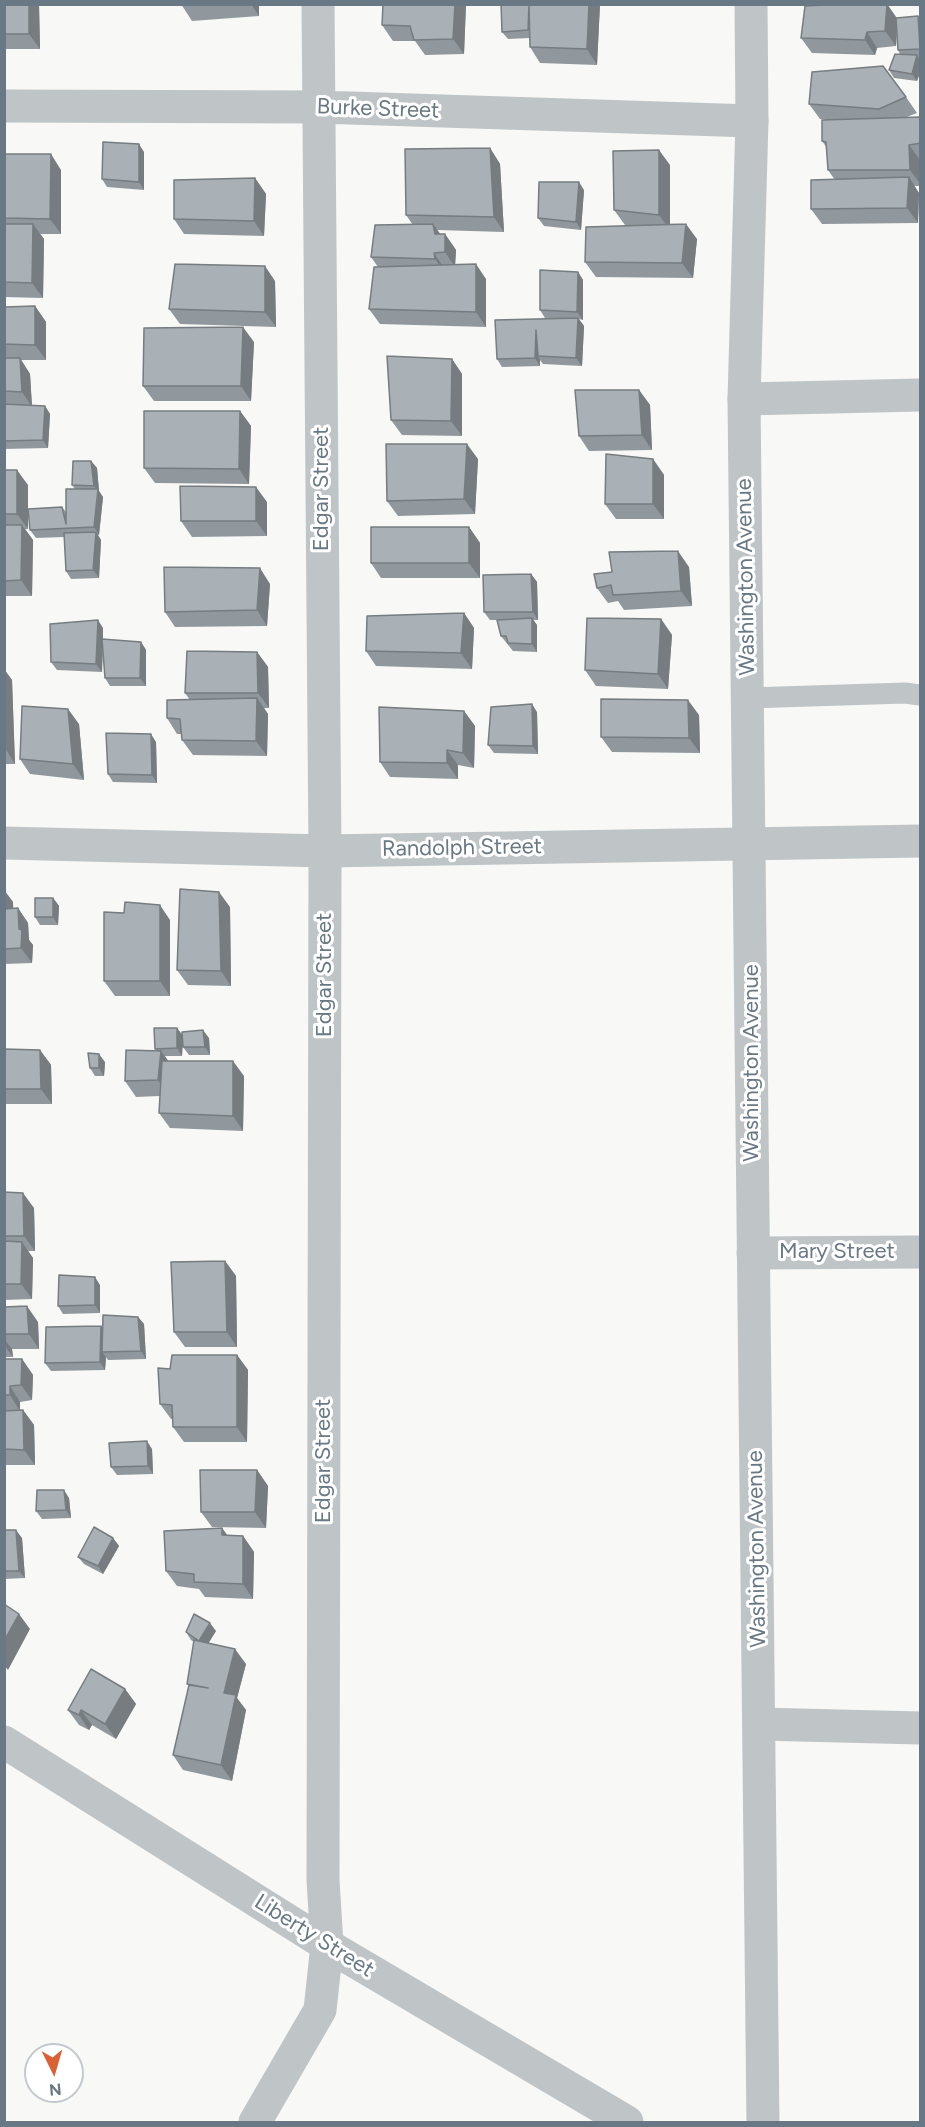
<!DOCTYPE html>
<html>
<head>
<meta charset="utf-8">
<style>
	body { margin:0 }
	#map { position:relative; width:925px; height:2127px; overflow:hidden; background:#f8f8f6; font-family:Figtree,sans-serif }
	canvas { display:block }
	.frame { position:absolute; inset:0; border:6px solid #697885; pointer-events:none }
	.north { position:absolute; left:24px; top:2043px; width:60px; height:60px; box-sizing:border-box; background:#fff; border:2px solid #c3c9ce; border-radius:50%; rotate:175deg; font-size:16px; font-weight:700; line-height:24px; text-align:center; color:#697885 }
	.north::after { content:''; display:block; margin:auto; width:21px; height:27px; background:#db6033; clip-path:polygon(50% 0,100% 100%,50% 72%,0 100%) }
</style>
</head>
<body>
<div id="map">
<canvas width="925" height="2127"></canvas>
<div class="frame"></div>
<div class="north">N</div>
</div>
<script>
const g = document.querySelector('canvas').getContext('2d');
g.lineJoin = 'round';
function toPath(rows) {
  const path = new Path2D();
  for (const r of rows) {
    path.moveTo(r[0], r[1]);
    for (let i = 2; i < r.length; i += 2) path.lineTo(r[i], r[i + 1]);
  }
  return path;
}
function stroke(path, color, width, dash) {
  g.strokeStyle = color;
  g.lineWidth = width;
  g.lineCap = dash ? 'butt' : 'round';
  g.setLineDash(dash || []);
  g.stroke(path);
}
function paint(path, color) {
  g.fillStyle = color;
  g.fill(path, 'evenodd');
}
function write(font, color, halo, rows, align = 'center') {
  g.font = font + ' Figtree,sans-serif';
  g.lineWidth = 6;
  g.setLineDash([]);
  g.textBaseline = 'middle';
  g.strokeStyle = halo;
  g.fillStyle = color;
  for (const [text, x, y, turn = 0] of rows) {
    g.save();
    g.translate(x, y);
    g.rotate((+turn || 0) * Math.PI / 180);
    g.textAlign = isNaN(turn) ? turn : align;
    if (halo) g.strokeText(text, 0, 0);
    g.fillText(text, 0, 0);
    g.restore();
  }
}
const service = toPath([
	[748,698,905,693,920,695]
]);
const minor = toPath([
	[4,106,319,107,752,121],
	[744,399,920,395],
	[4,843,325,851,920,841],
	[753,1253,920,1252],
	[759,1724,920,1728],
	[4,1742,327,1945,627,2122],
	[255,2122,320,2010,327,1945,323,1880,325,851,318,4]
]);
const tertiary = toPath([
	[751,4,752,121,744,399,763,2122]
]);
const wall = toPath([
	[4,4,39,4,40,49,4,49],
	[181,4,259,4,259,16,192,21],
	[383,4,466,4,464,54,425,55,415,41,393,41,382,25],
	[600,4,597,65,540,63,530,47,530,38,508,39,502,32],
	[887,4,897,18,918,16,921,19,921,57,918,58,921,61,921,70,917,81,894,78,889,70,900,54,898,50,897,32,896,46,877,48,875,55,812,53,801,38],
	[906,97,917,113,904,118,921,117,921,186,914,186,919,193,918,223,822,224,811,209,835,180,828,170,827,148,822,141,829,120,820,119,809,104],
	[490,148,500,164,504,232,437,230,440,234,445,234,456,250,455,265,486,279,486,327,380,324,369,309,378,267,371,257,413,225,406,215],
	[144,152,144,190,107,187,102,179],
	[4,154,61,170,61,234,40,234,44,239,43,298,4,297],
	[670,165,670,224,697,239,693,278,596,277,585,262,625,225,614,210],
	[255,178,266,194,264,236,184,234,174,219],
	[584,190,581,230,544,226,538,218],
	[578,272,583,280,583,320,579,319,584,326,582,366,543,364,540,360,540,366,502,367,497,359,557,318,545,318,540,310],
	[275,281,276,327,180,324,169,309],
	[35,306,46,322,46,360,21,360,30,374,32,406,45,406,50,414,48,448,4,449,4,307],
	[254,342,251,401,154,401,143,386],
	[452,359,462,374,462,436,402,435,391,420],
	[639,390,650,405,652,450,589,451,579,436],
	[240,411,251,426,249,484,155,483,144,468],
	[478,459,475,514,398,516,387,501],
	[653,459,664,475,664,519,616,519,605,504],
	[91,461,97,468,99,491,103,497,99,535,98,535,101,540,99,578,71,579,66,571,64,537,36,538,30,530,62,507,66,512,75,489,72,485],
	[4,470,28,485,28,529,25,529,33,540,32,596,4,596],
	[267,502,267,536,192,537,181,521],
	[469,527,480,543,480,578,381,578,371,563],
	[689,567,692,606,624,610,618,601,608,603,597,588],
	[531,574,537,582,538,620,533,620,537,625,537,652,513,651,501,636,497,620,490,620,484,612],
	[270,584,267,626,175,627,165,612],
	[464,613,474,628,472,669,376,666,366,651],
	[661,619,672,635,668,689,596,686,585,670],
	[103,628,103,639,141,642,146,650,146,686,110,686,105,678,103,645,102,672,57,670,51,662],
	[257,652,268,667,269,708,264,708,268,714,267,756,193,755,182,740,181,734,177,734,167,718,190,700,185,693],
	[4,669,12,680,15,764,4,764],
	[464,711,475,726,474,768,458,765,458,779,390,777,380,762],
	[537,712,538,754,494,753,488,745],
	[699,715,700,753,612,752,601,737],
	[79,724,84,780,30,774,20,759],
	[156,742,157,783,113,782,108,774],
	[4,890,13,902,13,908,18,908,28,923,29,940,33,945,32,963,4,964],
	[53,898,59,906,58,925,40,925,35,917],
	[230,907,231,986,188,985,177,970],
	[170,920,170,996,115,996,104,981],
	[177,1028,182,1035,209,1038,210,1055,189,1055,183,1047,183,1040,182,1056,165,1056,168,1061,244,1076,243,1131,170,1128,159,1113,160,1096,136,1097,125,1081,157,1051,155,1049],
	[4,1049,40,1050,51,1065,52,1104,4,1104],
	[105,1062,104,1076,95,1076,90,1068],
	[4,1192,34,1208,35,1251,28,1251,33,1258,32,1299,4,1300],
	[225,1261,236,1276,237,1347,185,1347,174,1332],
	[100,1285,100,1313,63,1314,58,1306],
	[4,1307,38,1322,39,1349,12,1349,13,1357,4,1357],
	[138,1317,144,1324,146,1359,108,1360,106,1357,105,1370,51,1371,45,1363,103,1328],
	[237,1355,248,1370,247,1442,184,1442,173,1427,173,1419,171,1419,160,1404,170,1369],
	[4,1359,22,1359,33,1375,32,1400,20,1402,20,1410,23,1410,34,1425,35,1465,4,1465],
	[152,1449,153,1474,117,1475,111,1467],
	[257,1470,268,1486,266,1528,212,1527,201,1512],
	[69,1498,71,1518,42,1519,36,1511],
	[222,1528,227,1535,243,1536,254,1552,253,1599,205,1597,199,1589,177,1586,166,1571],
	[4,1530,22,1538,25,1578,4,1579],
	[113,1538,119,1546,103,1574,84,1564,78,1557],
	[216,1631,208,1643,246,1664,237,1698,246,1710,232,1781,183,1770,173,1755,189,1686,187,1684,194,1642,191,1640,186,1632],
	[125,1689,136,1704,116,1739,92,1725,89,1730,79,1725,68,1710]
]);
const shadedWall = toPath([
	[29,4,39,4,40,49,29,34],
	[251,4,259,4,259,16],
	[455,4,466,4,464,54,453,39],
	[589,4,600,4,597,65,587,49],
	[887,4,897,19,896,46,885,31],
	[918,16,921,19,921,50],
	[867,32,877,48,875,55,865,40],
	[917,55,921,61,921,70,917,81,912,74],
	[139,144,144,152,144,190,139,182],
	[909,145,920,160,921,185,910,170],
	[490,148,500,164,504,232,494,217],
	[659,150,670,165,670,230,659,215],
	[51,154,61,170,61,234,50,219],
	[909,177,919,193,918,223,907,208],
	[255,178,266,194,264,236,254,221],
	[579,182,584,190,581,230,576,222],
	[33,224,44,239,43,298,32,283],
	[433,224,444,239,445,234,456,250,455,267,445,252,435,234],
	[686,224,697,239,693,278,682,263],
	[434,253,444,268,446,275,435,259],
	[476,264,486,279,486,327,476,312],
	[265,266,275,281,276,327,265,312],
	[578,272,583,280,583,320,577,312],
	[35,306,46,322,46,360,35,345],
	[578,318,584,326,582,366,576,358],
	[243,327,254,342,251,401,241,386],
	[536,330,538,356,540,360,540,366,535,358],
	[20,358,30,374,32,407,22,392],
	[452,359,462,374,462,436,451,421],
	[639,390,650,405,652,450,642,435],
	[45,406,50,414,48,448,43,440],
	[240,411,251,426,249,484,239,469],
	[467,444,478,459,475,514,464,499],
	[653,459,664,475,664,519,653,504],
	[91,461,97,468,99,491,103,497,99,535,94,527,98,491,94,486],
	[17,470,28,485,28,529,17,514],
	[256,487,267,502,267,536,256,521],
	[22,525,33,540,32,596,21,580],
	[469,527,480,543,480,578,469,563],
	[96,532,101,540,99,578,93,570],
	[678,551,689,567,692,606,681,591],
	[260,568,270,584,267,626,257,610],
	[531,574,537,582,538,620,533,612],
	[464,613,474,628,472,669,461,653],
	[532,618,537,625,537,652,532,644],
	[661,619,672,635,668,689,658,674],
	[98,620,103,628,102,672,96,664],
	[141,642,146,650,146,686,140,678],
	[257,652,268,667,269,708,258,693],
	[4,669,12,680,15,764,5,748],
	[257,698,268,714,267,756,256,741],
	[688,700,699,715,700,753,689,738],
	[532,704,537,712,538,754,533,746],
	[68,709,79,724,84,780,73,764],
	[464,711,475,726,474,768,463,753],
	[151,734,156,742,157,783,152,775],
	[447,750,458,765,458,779,447,763],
	[4,890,13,902,14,924,4,910],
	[219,892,230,907,231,986,221,971],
	[53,898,59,906,58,925,53,917],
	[160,905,170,920,170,996,160,981],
	[18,908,28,923,29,940,33,945,32,963,21,948],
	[177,1028,183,1036,182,1056,177,1048],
	[203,1030,209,1038,210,1055,205,1047],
	[40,1050,51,1065,52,1104,41,1089],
	[161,1051,172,1066,168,1096,158,1080],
	[99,1054,105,1062,104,1076,99,1068],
	[233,1061,244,1076,243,1131,233,1116],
	[4,1153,6,1171,4,1169],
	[23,1193,34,1208,35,1251,24,1236],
	[22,1242,33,1258,32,1299,21,1284],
	[225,1261,236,1276,237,1347,227,1332],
	[95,1277,100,1285,100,1313,95,1305],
	[27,1306,38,1322,39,1349,29,1334],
	[138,1317,144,1324,146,1359,141,1351],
	[101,1326,106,1333,102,1352,106,1357,105,1370,100,1362],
	[4,1339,12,1349,13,1357,4,1345],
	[237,1355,248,1370,247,1442,237,1427],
	[22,1359,33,1375,32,1400,21,1385],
	[10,1386,20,1402,20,1411,10,1395],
	[23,1410,34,1425,35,1465,24,1450],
	[147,1441,152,1449,153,1474,148,1466],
	[257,1470,268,1486,266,1528,255,1512],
	[64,1490,69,1498,71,1518,66,1510],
	[222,1528,233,1543,222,1535],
	[16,1530,22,1538,25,1578,19,1571],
	[243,1536,254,1552,253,1599,243,1584],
	[113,1538,119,1546,103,1574,98,1566],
	[19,1614,30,1629,8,1670,4,1665,4,1641],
	[210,1623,216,1631,205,1649,199,1641],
	[235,1649,246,1664,237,1698,246,1710,232,1781,221,1765,224,1693],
	[125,1689,136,1704,116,1739,105,1724],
	[81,1710,92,1725,89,1730,79,1715]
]);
const building = toPath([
	[4,4,29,4,29,34,4,34,4,4],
	[383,4,455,4,453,39,414,40,410,26,382,25,383,4],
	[501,4,529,4,528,30,502,32,501,4],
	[529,4,589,4,587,49,530,47,529,4],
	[846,4,887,4,885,31,867,32,865,40,801,38,805,6,846,4],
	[918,16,920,49,898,50,896,18,918,16],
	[895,54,917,55,912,74,889,70,895,54],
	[883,66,906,97,879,109,809,104,812,72,883,66],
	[921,117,921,143,909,145,910,170,828,170,826,142,822,141,822,120,921,117],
	[103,142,139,144,139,182,102,179,103,142],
	[490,148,494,217,406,215,405,149,490,148],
	[659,150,659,215,614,210,613,151,659,150],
	[4,154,51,154,50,219,4,218,4,154],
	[909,177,907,208,811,209,811,180,909,177],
	[255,178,254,221,174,219,174,180,255,178],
	[539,182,579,182,576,222,538,218,539,182],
	[4,224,33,224,32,283,4,282,4,224],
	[433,224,435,234,445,234,445,252,434,253,435,259,371,257,375,225,433,224],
	[686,224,682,263,585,262,586,227,686,224],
	[175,264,265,266,265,312,169,309,175,264],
	[476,264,476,312,369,309,374,267,476,264],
	[540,270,578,272,577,312,540,310,540,270],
	[35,306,35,345,4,344,4,307,35,306],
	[578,318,576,358,538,356,536,330,535,358,497,359,495,320,578,318],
	[243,327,241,386,143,386,144,328,243,327],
	[387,356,452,359,451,421,391,420,387,356],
	[4,358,20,358,22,392,4,391,4,358],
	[575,390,639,390,642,435,579,436,575,390],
	[4,404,45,406,43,440,4,441,4,404],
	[144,411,240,411,239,469,144,468,144,411],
	[386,444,467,444,464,499,387,501,386,444],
	[606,454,653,459,653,504,605,504,606,454],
	[73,461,91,461,94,486,72,485,73,461],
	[4,470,17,470,17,514,4,514,4,470],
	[180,486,256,487,256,521,181,521,180,486],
	[66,489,98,489,94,527,30,530,28,509,62,507,66,524,66,489],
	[4,525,22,525,21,580,4,581,4,525],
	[371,527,469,527,469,563,371,563,371,527],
	[96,532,93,570,66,571,64,533,96,532],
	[678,551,681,591,613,595,611,585,597,588,594,574,612,572,609,552,678,551],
	[164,567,260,568,257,610,165,612,164,567],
	[531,574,533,612,484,612,483,575,531,574],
	[464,613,461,653,366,651,367,616,464,613],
	[532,618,532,644,508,643,506,636,501,636,497,620,532,618],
	[587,618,661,619,658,674,585,670,587,618],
	[98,620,96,664,51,662,50,624,98,620],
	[102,639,141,642,140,678,105,678,102,639],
	[187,651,257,652,258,693,185,693,187,651],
	[257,698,256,741,182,740,180,719,167,718,167,700,257,698],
	[601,699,688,700,689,738,601,737,601,699],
	[532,704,533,746,488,745,491,707,532,704],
	[22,706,68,709,73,764,20,759,22,706],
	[379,707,464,711,463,753,447,750,447,763,380,762,379,707],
	[106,733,151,734,152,775,108,774,106,733],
	[180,889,219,892,221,971,177,970,180,889],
	[35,898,53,898,53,917,35,917,35,898],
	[125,902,160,905,160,981,104,981,104,912,124,913,125,902],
	[18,908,19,929,22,930,21,948,4,949,4,909,18,908],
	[154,1028,177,1028,177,1048,155,1049,154,1028],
	[203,1030,205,1047,183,1047,182,1032,203,1030],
	[4,1049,40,1050,41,1089,4,1089,4,1049],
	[126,1050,161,1051,158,1080,125,1081,126,1050],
	[88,1053,99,1054,99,1068,90,1068,88,1053],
	[162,1061,233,1061,233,1116,159,1113,162,1061],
	[4,1192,23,1193,24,1236,4,1236,4,1192],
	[4,1241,22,1242,21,1284,4,1284,4,1241],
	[225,1261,227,1332,174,1332,171,1262,225,1261],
	[59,1275,95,1277,95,1305,58,1306,59,1275],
	[27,1306,29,1334,4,1334,4,1307,27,1306],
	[103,1315,138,1317,141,1351,102,1352,103,1315],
	[101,1326,100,1362,45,1363,46,1327,101,1326],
	[172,1355,237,1355,237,1427,173,1427,172,1405,160,1404,158,1368,170,1369,172,1355],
	[4,1359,22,1359,21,1385,10,1386,10,1395,4,1395,4,1359],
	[23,1410,24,1450,4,1449,4,1411,23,1410],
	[147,1441,148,1466,111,1467,109,1443,147,1441],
	[200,1470,257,1470,255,1512,201,1512,200,1470],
	[37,1490,64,1490,66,1510,36,1511,37,1490],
	[94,1527,113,1538,98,1566,78,1557,94,1527],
	[222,1528,222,1535,243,1536,243,1584,194,1582,194,1574,166,1571,164,1531,222,1528],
	[4,1530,16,1530,19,1571,4,1571,4,1530],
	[4,1604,19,1614,4,1641,4,1604],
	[194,1614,210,1623,199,1641,186,1632,194,1614],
	[194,1640,235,1649,224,1693,236,1695,221,1765,173,1755,189,1685,208,1688,187,1684,194,1640],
	[91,1669,125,1689,105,1724,81,1710,79,1715,68,1710,91,1669]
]);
const streetNames = [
	["Burke Street",378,109,2],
	["Edgar Street",322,489,-90],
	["Washington Avenue",746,577,-91],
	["Randolph Street",462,848,-1],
	["Edgar Street",325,975,-90],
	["Washington Avenue",752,1063,-90],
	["Mary Street",837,1252],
	["Edgar Street",324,1461,-90],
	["Washington Avenue",757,1549,-91],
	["Liberty Street",314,1936,32]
];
stroke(service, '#bfc4c7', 21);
stroke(minor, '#bfc4c7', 33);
stroke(tertiary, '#bfc4c7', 33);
paint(wall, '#91989d');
paint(shadedWall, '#767c7f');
paint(building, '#a9b1b6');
stroke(building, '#767c7f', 1.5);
write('22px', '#697885', '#fff', streetNames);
</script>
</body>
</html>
